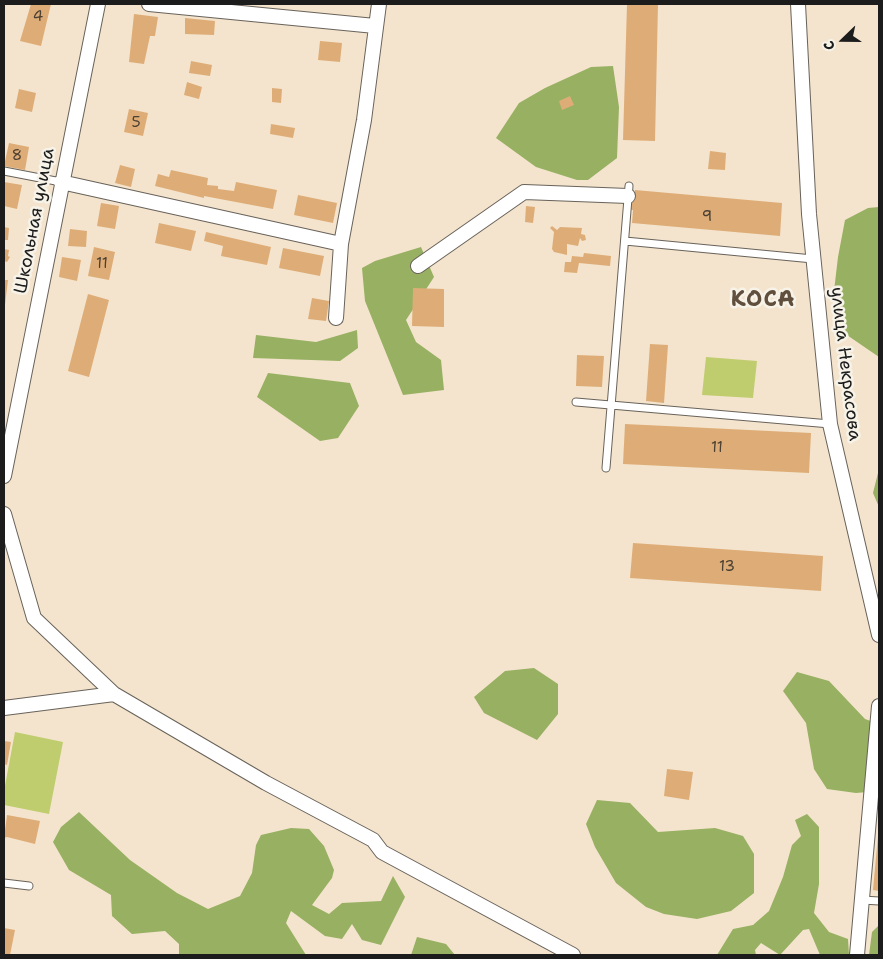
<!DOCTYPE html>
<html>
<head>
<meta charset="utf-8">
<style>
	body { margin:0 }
	#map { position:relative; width:883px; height:959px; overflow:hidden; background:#f4e4cd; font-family:"Shantell Sans",sans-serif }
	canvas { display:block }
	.frame { position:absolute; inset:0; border:5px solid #1c1c1c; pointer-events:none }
	.north { position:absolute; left:818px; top:15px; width:50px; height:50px; -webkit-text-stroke:4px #f7f3e8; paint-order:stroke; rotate:248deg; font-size:14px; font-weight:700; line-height:20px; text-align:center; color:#1c1c1c }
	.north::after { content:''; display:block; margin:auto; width:18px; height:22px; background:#1c1c1c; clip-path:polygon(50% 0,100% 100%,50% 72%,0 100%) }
</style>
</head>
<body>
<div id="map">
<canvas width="883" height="959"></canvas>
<div class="frame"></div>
<div class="north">С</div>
</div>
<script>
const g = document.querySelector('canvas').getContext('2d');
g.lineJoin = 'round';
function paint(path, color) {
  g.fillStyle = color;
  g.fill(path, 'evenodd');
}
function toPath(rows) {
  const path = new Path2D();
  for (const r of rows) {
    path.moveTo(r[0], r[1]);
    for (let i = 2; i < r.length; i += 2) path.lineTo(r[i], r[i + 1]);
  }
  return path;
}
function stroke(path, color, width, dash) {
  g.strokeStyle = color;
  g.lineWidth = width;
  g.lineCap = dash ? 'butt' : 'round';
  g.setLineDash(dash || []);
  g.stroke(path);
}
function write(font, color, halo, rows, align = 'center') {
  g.font = font + ' "Shantell Sans",sans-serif';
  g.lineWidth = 5;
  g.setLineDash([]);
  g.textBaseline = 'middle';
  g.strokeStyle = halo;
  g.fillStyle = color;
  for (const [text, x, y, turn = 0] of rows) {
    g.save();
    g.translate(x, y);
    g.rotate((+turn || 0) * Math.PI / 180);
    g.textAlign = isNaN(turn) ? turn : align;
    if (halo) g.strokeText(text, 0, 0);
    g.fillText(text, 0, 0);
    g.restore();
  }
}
const green = toPath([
	[706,357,757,361,753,398,702,395],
	[15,732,63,742,49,814,4,805,4,791]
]);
const forest = toPath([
	[613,66,619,107,617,158,588,180,577,180,536,167,496,138,519,103,545,88,591,67],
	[879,207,879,357,844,333,834,291,838,257,845,220,868,208],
	[421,247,434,277,406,320,416,342,441,360,444,390,403,395,365,301,362,268,375,261],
	[357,330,358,348,340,361,253,358,256,335,316,342],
	[268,373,350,383,359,406,338,438,320,441,257,397],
	[879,469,879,507,873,493],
	[534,668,558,684,558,714,537,740,484,713,474,697,505,671],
	[797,672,829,681,865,719,879,724,879,791,856,793,827,789,814,769,806,723,783,691],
	[597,800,630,803,658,832,715,828,743,836,754,854,754,893,731,911,697,919,664,914,646,907,616,883,595,847,586,824],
	[79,812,130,860,177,893,208,909,240,896,252,873,256,845,261,835,291,828,309,829,324,846,334,870,332,878,312,905,329,914,342,903,381,901,393,876,405,897,381,945,362,940,352,924,342,939,325,936,291,911,286,923,306,955,179,955,179,944,165,931,132,934,112,916,111,895,69,870,53,842,61,827],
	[807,814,819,827,819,884,814,913,829,932,848,939,849,955,820,955,809,929,803,930,780,955,761,943,755,950,756,955,717,955,733,929,753,925,769,911,783,877,792,845,801,836,795,820],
	[879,925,879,955,869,955,872,932],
	[417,937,446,944,455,955,411,955]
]);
const building = toPath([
	[31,4,51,4,41,46,20,41],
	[627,4,658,4,655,141,623,140],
	[134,14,158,17,155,36,150,36,144,64,129,62],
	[185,18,215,21,214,35,185,34],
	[320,41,342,43,340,62,318,60],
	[191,61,212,65,210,76,189,73],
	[187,82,202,87,199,99,184,95],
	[272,88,282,89,281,103,272,102],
	[19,89,36,93,32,112,15,108],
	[570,96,574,105,562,110,559,101],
	[129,109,148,113,143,136,124,132],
	[271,124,295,128,293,138,270,134],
	[9,143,29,147,25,170,4,166],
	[710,151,726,153,725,170,708,169],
	[120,165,135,169,131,187,115,183],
	[171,170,208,178,207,185,218,186,218,189,234,191,236,182,277,190,273,209,204,196,204,198,155,186,158,174,169,177],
	[4,182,22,185,17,209,4,206],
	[635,190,782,203,780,236,632,223,633,210,623,209,624,200,634,201],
	[298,195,337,203,333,223,294,215],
	[101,203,119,206,115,229,97,226],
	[526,206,535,207,533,223,525,222],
	[159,223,196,231,191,251,155,243],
	[552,226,557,230,560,227,582,228,581,234,585,235,586,240,582,241,580,238,578,246,567,244,567,255,554,252,552,249,554,232,550,228],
	[4,227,9,228,8,240,5,240,5,244],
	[70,229,87,231,86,247,68,246],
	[206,232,271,247,267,265,221,256,223,246,204,241],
	[94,247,115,252,109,280,88,276],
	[283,248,324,256,320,276,279,268],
	[4,249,9,250,8,256,10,257,7,262,4,261],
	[584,253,611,256,610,266,579,263,577,273,564,272,565,262,571,262,572,256,583,257],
	[62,257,81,260,77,281,59,277],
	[4,280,8,280,5,305,4,305],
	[413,288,444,289,444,327,412,326],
	[88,294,109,300,89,377,68,371],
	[312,298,329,301,326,321,308,319],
	[650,344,668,345,664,403,646,401],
	[577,355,604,356,602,387,576,386],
	[625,424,811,433,809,473,623,464],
	[633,543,823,556,821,591,630,578],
	[4,741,11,742,7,765,4,764],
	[667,769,693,772,689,800,664,796],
	[7,815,40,821,35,844,7,837,4,838],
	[878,836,879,837,879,891,873,890],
	[4,928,15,930,10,955,4,955]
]);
const lane = toPath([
	[4,171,61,182],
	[625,241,813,259],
	[576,402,830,424],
	[606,468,629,186],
	[4,883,29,886],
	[862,900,879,901]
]);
const street = toPath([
	[149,4,375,26],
	[798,4,809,214,830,424,879,635],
	[61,182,341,244],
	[418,266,524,192,628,196],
	[336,318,341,244,364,120,379,4],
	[4,476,98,4],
	[4,514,34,618,114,694,266,783,373,840,382,852,573,955],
	[4,708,114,694],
	[857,955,879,706]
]);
const numberNames = [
	["4",38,17],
	["5",136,123],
	["8",17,156],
	["9",707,217],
	["11",102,264],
	["11",717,448],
	["13",727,567]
];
const streetNames = [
	["Школьная улица",35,221,-79],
	["улица Некрасова",845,364,83]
];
const districtNames = [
	["КОСА",763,300]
];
paint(green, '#bfcd6f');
paint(forest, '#97b062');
paint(building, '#dead77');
stroke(lane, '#68625a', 9);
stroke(street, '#68625a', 16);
stroke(lane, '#fff', 7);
stroke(street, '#fff', 14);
write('15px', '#4c4033', null, numberNames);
write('18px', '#1c1c1c', '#f7f3e8', streetNames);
g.letterSpacing = '1px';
write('bold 22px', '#604f3c', '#f7f3e8', districtNames);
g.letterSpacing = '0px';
</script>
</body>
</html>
